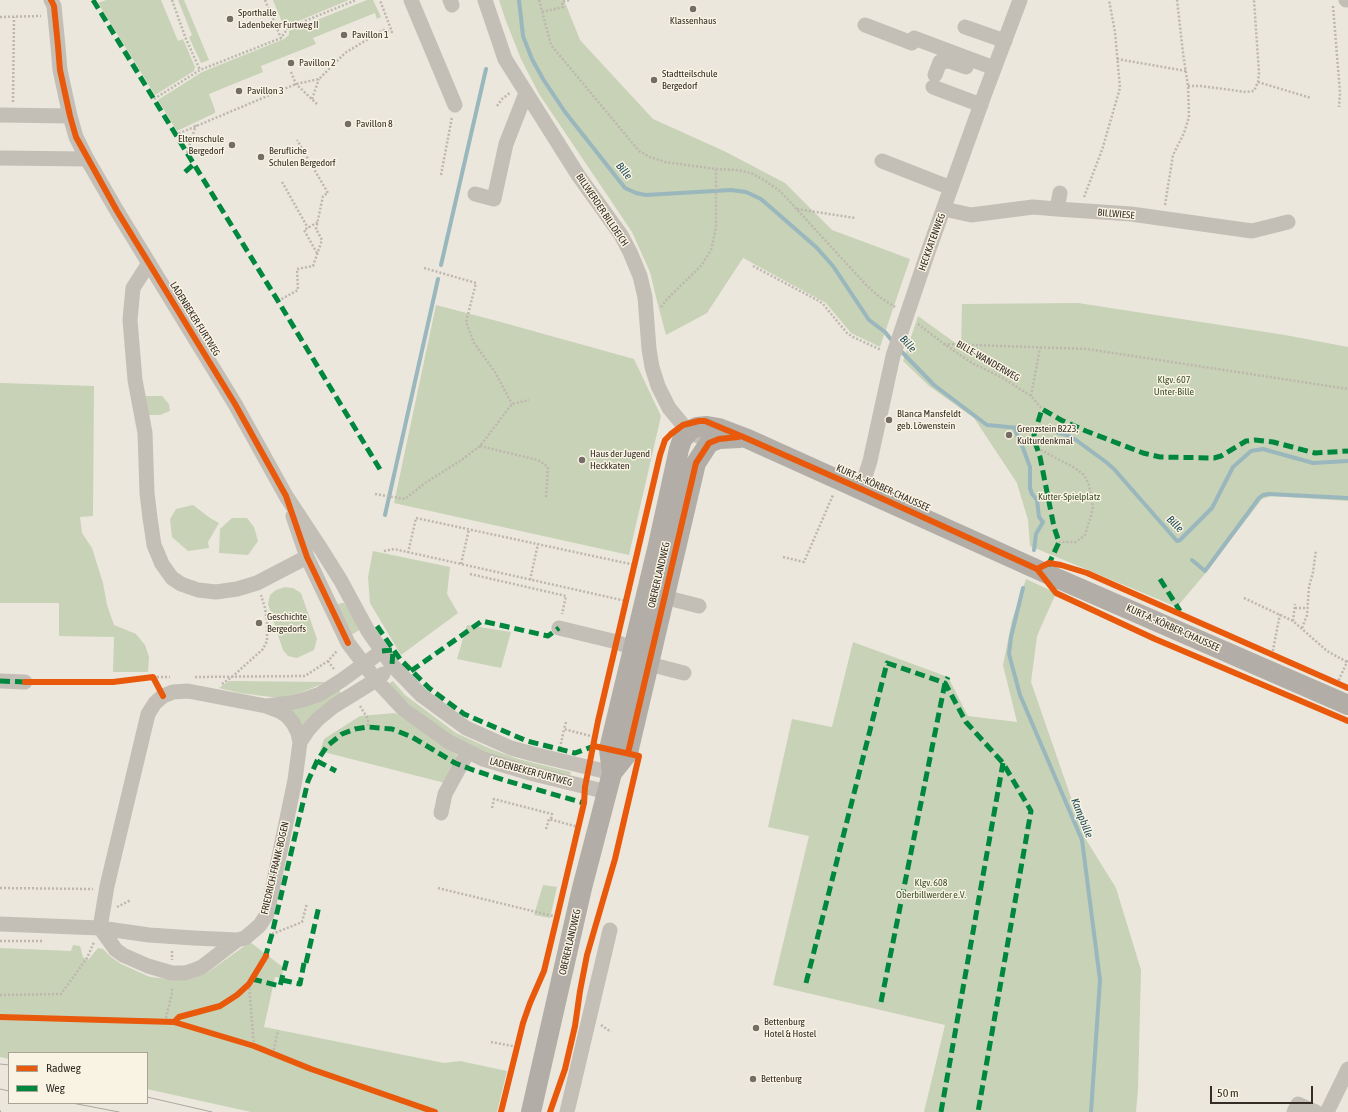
<!DOCTYPE html>
<html>
<head>
<meta charset="utf-8">
<style>
	body { margin:0 }
	#map { position:relative; width:1348px; height:1112px; overflow:hidden; background:#ebe7dd; font-family:"Asap Condensed",sans-serif }
	canvas { display:block }
	.legend { position:absolute; left:8px; top:1052px; width:140px; height:52px; box-sizing:border-box; background:#f9f3e3; border:1px solid #aaa397; margin:0; padding:5px 7px; list-style:none; font-size:12px; color:#342c25 }
	.legend li { display:flex; align-items:center; gap:8px; height:20px }
	.legend b { width:20px; border:1px solid #aaa397 }
	.scale { position:absolute; left:1210px; top:1086px; width:103px; height:18px; box-sizing:border-box; border:2px solid #342c25; border-top:0; padding-left:5px; font-size:12px; line-height:14px; white-space:nowrap; color:#342c25; -webkit-text-stroke:3px #f9f3e3; paint-order:stroke }
</style>
</head>
<body>
<div id="map">
<canvas width="1348" height="1112"></canvas>
<ul class="legend">
<li><b style="height:5px;background:#e8590c"></b>Radweg</li>
<li><b style="height:5px;background:#00873e"></b>Weg</li>
</ul>
<div class="scale">50 m</div>
</div>
<script>
const g = document.querySelector('canvas').getContext('2d');
g.lineJoin = 'round';
function paint(path, color) {
  g.fillStyle = color;
  g.fill(path, 'evenodd');
}
function toPath(rows) {
  const path = new Path2D();
  for (const r of rows) {
    path.moveTo(r[0], r[1]);
    for (let i = 2; i < r.length; i += 2) path.lineTo(r[i], r[i + 1]);
  }
  return path;
}
function stroke(path, color, width, dash) {
  g.strokeStyle = color;
  g.lineWidth = width;
  g.lineCap = dash ? 'butt' : 'round';
  g.setLineDash(dash || []);
  g.stroke(path);
}
function write(font, color, halo, rows, align = 'center') {
  g.font = font + ' "Asap Condensed",sans-serif';
  g.lineWidth = 3;
  g.setLineDash([]);
  g.textBaseline = 'middle';
  g.strokeStyle = halo;
  g.fillStyle = color;
  for (const [text, x, y, turn = 0] of rows) {
    g.save();
    g.translate(x, y);
    g.rotate((+turn || 0) * Math.PI / 180);
    g.textAlign = isNaN(turn) ? turn : align;
    if (halo) g.strokeText(text, 0, 0);
    g.fillText(text, 0, 0);
    g.restore();
  }
}
const green = toPath([
	[106,0,161,0,178,41,183,39,195,67,194,71,155,95,98,3],
	[178,0,184,0,209,60,201,63,189,37,192,35],
	[273,0,349,0,284,27],
	[367,0,373,0,381,17,377,19,375,13,313,38,316,44,261,66,263,72,209,94,215,110,215,113,177,131,158,100,202,72,284,39,289,35,289,31],
	[499,0,564,0,580,40,653,119,724,151,785,183,832,230,910,259,880,347,851,333,826,303,743,258,707,313,666,335,657,301,650,272,632,232,539,94,521,59,506,21],
	[1078,303,1285,335,1348,347,1348,501,1271,496,1262,499,1204,575,1177,607,1030,546,1028,520,1017,483,974,418,929,386,903,361,918,316,961,347,962,304],
	[436,305,497,321,634,359,661,416,629,555,394,503],
	[0,383,94,386,93,516,80,517,82,533,92,548,103,583,107,605,114,625,136,634,145,645,149,657,148,672,113,672,114,637,59,636,59,603,0,603],
	[143,396,162,396,169,404,170,411,160,415,144,415],
	[193,505,210,518,219,523,208,542,209,548,188,551,172,537,170,519,176,509],
	[232,518,247,518,254,527,258,541,248,555,219,553,220,529],
	[373,551,450,567,447,594,458,613,401,655,370,603,368,577],
	[1026,579,1056,593,1037,636,1031,682,1085,838,1116,888,1141,970,1138,1089,1136,1112,924,1112,945,1025,773,985,809,836,768,827,792,719,832,727,853,642,948,677,968,716,1017,722,1003,665,1012,620],
	[285,587,293,588,301,593,317,639,314,650,297,658,288,656,283,650,268,604,270,595,276,590],
	[342,603,344,603,361,629,351,635,337,608,338,604],
	[467,625,511,632,501,668,457,659],
	[229,681,327,682,300,693,282,697,271,697,240,693,219,688],
	[393,681,405,695,456,733,491,749,518,759,571,772,569,777,487,754,452,737,422,715,401,698,388,684],
	[338,688,343,696,303,727,289,707],
	[395,713,458,756,445,783,320,751,324,739,360,716],
	[543,885,557,887,550,918,534,915],
	[250,942,284,968,281,978,275,977,264,1027,444,1063,460,1061,507,1071,497,1112,251,1112,147,1089,147,1053,9,1053,9,1059,0,1057,0,948,71,951,73,945,80,946,83,957,88,960,98,948,103,949,111,957,121,964,150,977,177,980,207,973]
]);
const stream = toPath([
	[519,0,523,36,532,59,543,79,565,112,625,188,636,193,646,195,731,190,746,192,761,199,816,247,833,266,869,320,885,332,893,342],
	[441,265,486,69],
	[899,349,934,385,987,425,1052,431,1067,435,1076,440,1106,462,1114,469,1177,541,1180,540,1212,508,1233,467,1251,451,1263,449,1313,463,1348,461],
	[1015,428,1018,438,1023,448,1030,467,1030,488,1032,494,1037,500,1039,517,1043,522,1036,534,1034,550],
	[385,515,438,279],
	[1192,560,1205,571,1259,498,1263,495,1269,494,1348,498],
	[1023,588,1011,637,1009,654,1020,695,1082,840,1100,980,1091,1112]
]);
const path = toPath([
	[172,0,186,39,200,70],
	[265,0,281,38],
	[539,0,551,45,639,151,650,157,665,162,716,169,738,170,751,173,764,180,781,192,868,287,881,298,895,307],
	[1333,6,1340,93,1339,107],
	[542,12,563,7,562,2,569,0],
	[0,17,41,16],
	[1117,59,1186,71],
	[291,72,296,84,318,105],
	[1258,82,1311,98],
	[1188,86,1201,86,1246,92,1254,91,1258,82,1259,73,1254,0],
	[154,99,200,70,281,38,288,28,356,0],
	[312,99,319,79],
	[13,102,14,17],
	[497,106,502,99,511,92],
	[175,135,296,84,319,79,345,53,383,30,392,32,380,0],
	[187,153,196,125],
	[441,175,452,117],
	[282,182,308,228],
	[1084,197,1102,150,1120,88,1115,32,1109,0],
	[1165,205,1173,155,1184,133,1189,117,1188,86,1183,53,1177,0],
	[797,209,855,218],
	[317,253,304,230,318,222],
	[753,266,819,301,823,304,847,333,853,337,881,350],
	[424,268,476,283,466,322,474,343,495,372,512,404],
	[278,301,298,290,297,269,313,266,322,240,316,229,323,196,328,193,297,140],
	[661,307,668,298,701,266,711,250,716,228,716,169],
	[918,324,944,344,972,363,1001,377,1031,396,1042,409],
	[944,344,1087,349,1348,389],
	[1031,396,1040,348],
	[480,446,538,460,548,467,546,498],
	[1037,448,1075,468,1084,475,1089,485,1093,507,1091,516,1085,535,1076,542,1059,542],
	[375,494,405,499,425,483,460,461,480,446,512,404,529,400],
	[384,551,394,549,626,601],
	[408,553,416,518,635,565],
	[783,557,804,562,833,495],
	[461,564,469,529],
	[470,574,566,596,562,614],
	[530,580,538,544],
	[1244,598,1293,621,1327,651,1347,662],
	[1295,608,1308,608],
	[1293,621,1295,604],
	[1302,628,1307,615,1309,587,1313,572,1316,550],
	[1272,655,1280,614],
	[328,661,334,669],
	[153,677,170,677],
	[195,677,305,676,328,661,337,651],
	[39,682,113,682,153,677,157,685],
	[222,684,233,676,263,649,267,641,267,621,265,608,261,595],
	[1337,684,1348,660],
	[360,706,368,719,368,727],
	[566,722,564,729,595,737],
	[560,748,564,729],
	[492,808,494,799,552,814,551,819],
	[546,829,549,819,578,827],
	[0,888,93,889],
	[438,888,557,917],
	[117,907,131,900],
	[272,934,302,922,307,903],
	[0,941,43,941],
	[172,951,172,960],
	[249,984,254,1046],
	[0,995,61,994,87,958,94,942],
	[165,1022,172,993,172,987],
	[601,1025,611,1032],
	[491,1042,518,1047],
	[273,1054,278,1030]
]);
const minor = toPath([
	[51,0,54,6,58,46,60,70,70,116,76,137,87,159,117,211,235,404,286,496,321,549,341,581,368,631,382,651,392,665,421,695,466,728,511,748,533,754,612,773],
	[411,0,455,105],
	[450,0,452,5],
	[485,0,505,59,578,175,621,235,630,252,640,276,645,297,649,349,652,367,658,386,669,408,683,425,698,436],
	[1346,0,1348,0],
	[865,25,912,43,914,38,994,68],
	[965,27,1005,41],
	[935,75,940,62,949,61,966,67],
	[933,87,981,105],
	[0,115,70,116],
	[0,158,87,159],
	[882,161,951,188],
	[475,194,494,199,506,144,526,93],
	[944,209,971,215,1033,207,1057,209,1131,214,1252,231,1288,222],
	[1057,209,1060,193],
	[149,263,133,288,130,320,135,380,145,433,147,493,150,518,154,545,162,564,172,578,181,584,198,590,216,592,237,589,257,583,307,557],
	[861,489,870,461,893,356,929,249,985,93,1020,0],
	[293,516,307,557,348,643,376,680,404,710,449,742,483,759,530,773,607,792],
	[664,597,699,606],
	[559,628,617,642,633,649],
	[649,664,684,673],
	[0,681,25,682],
	[267,706,289,703,303,700,320,694,342,680,382,651],
	[300,742,308,730,318,719,334,706,376,680,383,674],
	[441,813,445,794,468,752],
	[0,924,100,928,149,935,194,938,237,940,245,938,260,925,267,914,295,780,300,742,298,733,293,723,287,716,279,711,266,706,188,691,173,692,163,696,155,703,148,714,107,886,100,928],
	[100,928,116,950,123,955,148,966,172,973,185,973,197,969,202,967,237,940],
	[567,1112,610,930],
	[1294,1112,1298,1104,1316,1112],
	[1327,1112,1348,1069]
]);
const major = toPath([
	[612,773,628,753,696,463,709,443,719,439,740,438],
	[531,1112,582,888,612,773,609,749,658,545,679,449,682,440,690,430,697,427,707,426,719,428,748,439,1045,573,1348,705]
]);
const tram = toPath([
	[0,1064,9,1065],
	[0,1089,9,1091],
	[147,1097,212,1112],
	[72,1103,119,1112]
]);
const rail = toPath([
	[0,1112,1,1112]
]);
const quiet = toPath([
	[93,0,278,301,381,471],
	[185,172,194,164],
	[1048,566,1059,542,1054,527,1040,457,1035,442,1034,435,1042,409,1061,420,1086,431,1143,453,1160,457,1214,458,1221,456,1246,441,1255,440,1273,442,1315,453,1348,451],
	[1160,579,1180,611],
	[377,626,400,659,429,688,464,714,527,741,575,753,594,746],
	[382,651,393,650,392,665],
	[411,671,482,621,548,636,559,628],
	[0,681,25,682],
	[317,761,336,771],
	[265,958,272,934,308,781,317,761,327,746,342,734,355,729,368,727,392,729,412,737,455,763,473,770,507,781,584,803],
	[306,963,319,906],
	[252,979,280,986,287,959],
	[282,980,300,984,304,963],
	[806,983,887,663,945,683,966,722,1003,763,1031,811,978,1112],
	[881,1002,945,683,948,677],
	[941,1112,1003,763]
]);
const cycleway = toPath([
	[51,0,54,6,58,46,60,70,70,116,76,137,117,211,235,404,286,496,307,557,348,643],
	[1037,569,1049,563,1061,565,1087,573,1348,688],
	[25,682,113,682,153,677,163,696],
	[628,753,696,463,709,443,719,439,738,437],
	[0,1017,174,1022,254,1046,311,1069,435,1112],
	[174,1022,179,1017,220,1006,237,995,249,984,266,956],
	[501,1112,523,1023,530,1003,544,971,557,917,584,803,585,787,598,721,660,455,665,440,671,434,683,425,699,421,705,421,748,439,861,489,1037,569,1056,593,1155,639,1348,721],
	[550,1112,565,1069,575,1026,580,991,587,955,615,859,639,756,594,746]
]);
const markers = [
	[693,9,4,"#746d65"],
	[230,19,4,"#746d65"],
	[344,35,4,"#746d65"],
	[291,63,4,"#746d65"],
	[654,80,4,"#746d65"],
	[239,91,4,"#746d65"],
	[348,124,4,"#746d65"],
	[232,145,4,"#746d65"],
	[261,157,4,"#746d65"],
	[889,420,4,"#746d65"],
	[1009,435,4,"#746d65"],
	[582,460,4,"#746d65"],
	[259,623,4,"#746d65"],
	[756,1028,4,"#746d65"],
	[753,1079,4,"#746d65"]
];
const poiNames = [
	["Sporthalle",238,13],
	["Ladenbeker Furtweg II",238,25],
	["Klassenhaus",693,21,"center"],
	["Pavillon 1",352,35],
	["Pavillon 2",299,63],
	["Stadtteilschule",662,74],
	["Bergedorf",662,86],
	["Pavillon 3",247,91],
	["Pavillon 8",356,124],
	["Elternschule",224,139,"right"],
	["Bergedorf",224,151,"right"],
	["Berufliche",269,151],
	["Schulen Bergedorf",269,163],
	["Blanca Mansfeldt",897,414],
	["geb. Löwenstein",897,426],
	["Grenzstein B223,",1017,429],
	["Kulturdenkmal",1017,441],
	["Haus der Jugend",590,454],
	["Heckkaten",590,466],
	["Geschichte",267,617],
	["Bergedorfs",267,629],
	["Bettenburg",764,1022],
	["Hotel & Hostel",764,1034],
	["Bettenburg",761,1079]
];
const streetNames = [
	["BILLWERDER BILLDEICH",602,210,56],
	["BILLWIESE",1116,214,5],
	["HECKKATENWEG",932,242,-70],
	["LADENBEKER FURTWEG",195,319,58],
	["BILLE-WANDERWEG",988,361,30],
	["KURT-A.-KÖRBER-CHAUSSEE",883,488,24],
	["OBERER LANDWEG",659,575,-77],
	["KURT-A.-KÖRBER-CHAUSSEE",1173,628,24],
	["LADENBEKER FURTWEG",531,772,15],
	["FRIEDRICH-FRANK-BOGEN",275,868,-77],
	["OBERER LANDWEG",570,942,-77]
];
const parkNames = [
	["Klgv. 607",1174,380],
	["Unter-Bille",1174,392],
	["Kutter-Spielplatz",1069,497],
	["Klgv. 608",931,883],
	["Oberbillwerder e.V.",931,895]
];
const waterNames = [
	["Bille",624,171,51],
	["Bille",908,344,48],
	["Bille",1175,524,45],
	["Kampbille",1082,818,68]
];
paint(green, '#c8d2b6');
stroke(stream, '#99b7bd', 4);
stroke(path, '#bdb7af', 2.5, [2, 2]);
stroke(minor, '#c4bfb6', 15);
stroke(major, '#b2ada6', 20);
stroke(tram, '#aba7a1', 1);
stroke(rail, '#aba7a1', 3, [1, 3]);
stroke(quiet, '#00873e', 5, [10, 5]);
stroke(cycleway, '#e8590c', 6);
for (const [x, y, r, color] of markers) {
  const dot = new Path2D();
  dot.arc(x, y, r, 0, 2 * Math.PI);
  g.fillStyle = color;
  g.fill(dot);
  stroke(dot, '#f9f3e3', 1.5);
}
write('10px', '#342c25', '#f9f3e3', poiNames, 'left');
write('10px', '#342c25', '#f9f3e3', streetNames);
write('10px', '#3d5329', '#f9f3e3', parkNames);
write('italic 11px', '#1a4956', '#f9f3e3', waterNames);
</script>
</body>
</html>
